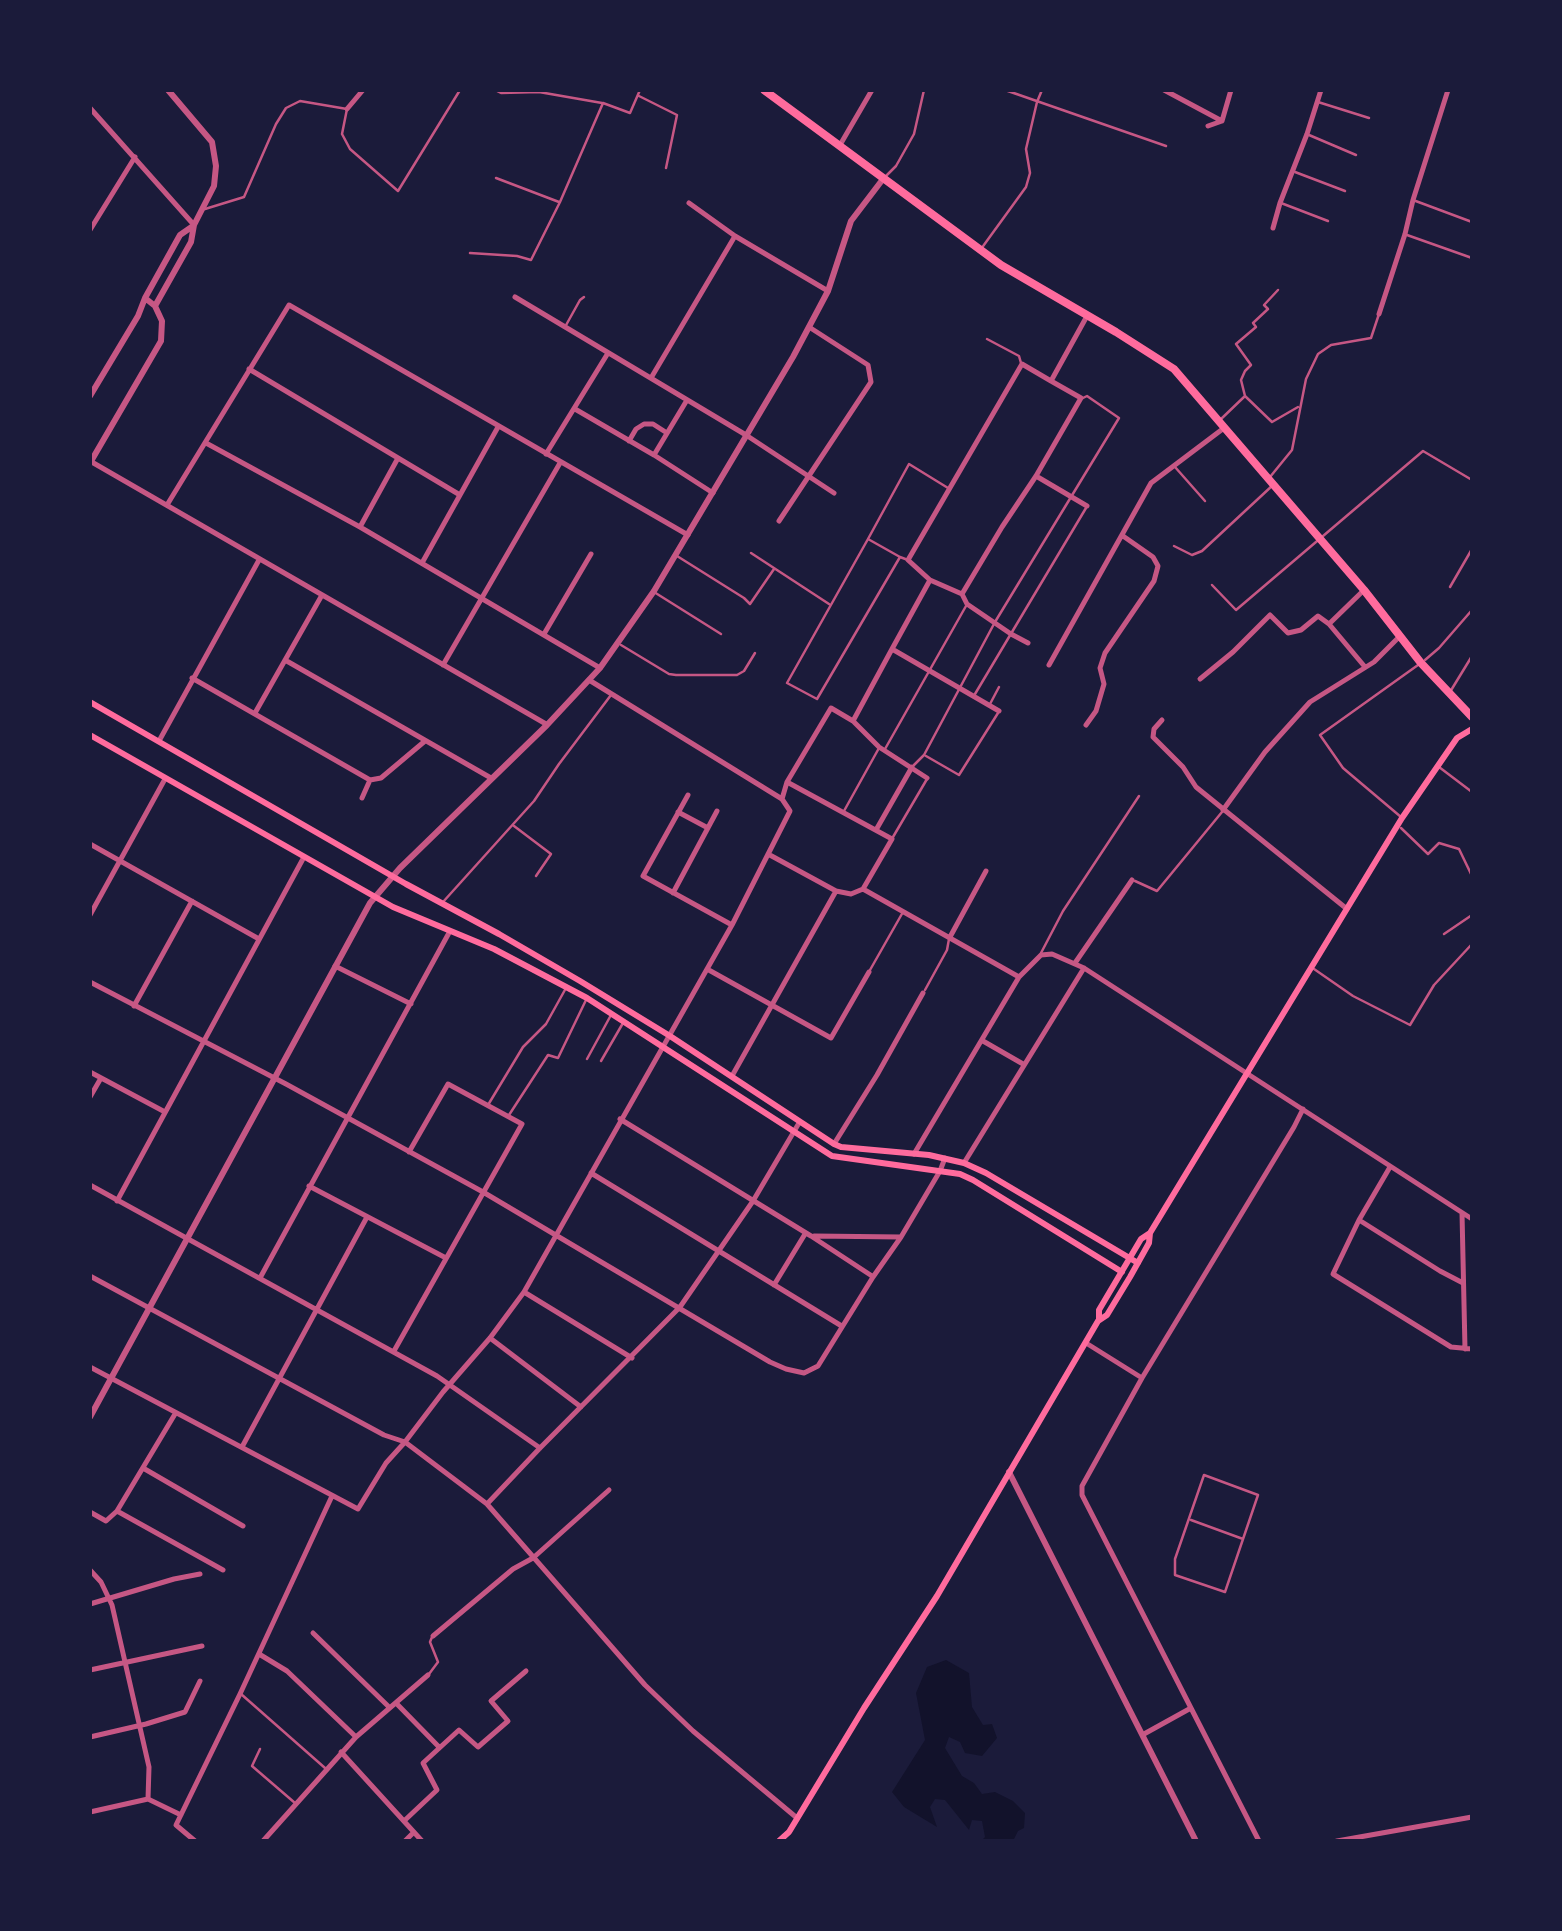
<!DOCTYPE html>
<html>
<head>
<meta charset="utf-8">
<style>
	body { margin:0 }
	#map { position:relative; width:1562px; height:1931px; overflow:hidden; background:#1b1b3a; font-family:"Times New Roman",serif }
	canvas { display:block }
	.frame { position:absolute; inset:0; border:92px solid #1b1b3a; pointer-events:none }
</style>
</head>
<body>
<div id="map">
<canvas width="1562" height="1931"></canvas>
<div class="frame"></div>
</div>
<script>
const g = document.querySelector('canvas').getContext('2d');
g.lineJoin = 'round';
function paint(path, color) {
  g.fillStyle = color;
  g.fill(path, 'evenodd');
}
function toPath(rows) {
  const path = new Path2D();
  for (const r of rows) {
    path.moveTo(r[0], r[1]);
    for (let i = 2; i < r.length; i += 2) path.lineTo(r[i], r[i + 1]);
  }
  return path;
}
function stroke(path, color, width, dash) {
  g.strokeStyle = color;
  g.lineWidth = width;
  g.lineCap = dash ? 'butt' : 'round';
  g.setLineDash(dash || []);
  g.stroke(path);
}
const water = toPath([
	[946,1660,969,1673,972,1707,983,1725,992,1724,997,1738,982,1756,965,1753,960,1742,949,1737,945,1748,962,1776,974,1783,982,1794,995,1792,1013,1801,1025,1813,1024,1828,1018,1831,1013,1841,981,1841,985,1837,982,1821,972,1820,969,1830,945,1800,935,1799,930,1807,937,1827,904,1807,892,1792,925,1740,916,1693,927,1667]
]);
const service = toPath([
	[495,90,501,93,539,92,602,103],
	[1005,90,1166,146],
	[639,96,677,115,666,168],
	[1318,102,1369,118],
	[1309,135,1356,155],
	[1295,172,1345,191],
	[496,178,559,202],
	[884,178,896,166,914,134,924,90],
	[1413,200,1472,222],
	[1281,203,1328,221],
	[205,209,244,197,276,124,286,108,300,101,347,109,342,134,350,149,398,191,460,90],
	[1407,235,1472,258],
	[981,249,1026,187,1030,173,1026,149,1037,102,1042,90],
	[470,253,517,256,531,260,560,202,603,103,630,113,640,90],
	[565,327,580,300,584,297],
	[987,339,1019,356,1021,363],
	[1245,396,1241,380,1245,371,1251,365,1236,344,1256,327,1253,323,1268,309,1264,305,1278,290],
	[1220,420,1245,396,1272,422,1298,407],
	[1175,467,1205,501],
	[1270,477,1292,450,1306,379,1318,354,1331,345,1371,338,1379,314],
	[868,539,909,464,948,488],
	[1174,546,1192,555,1202,551,1273,485],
	[751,553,829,604],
	[677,556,744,598,750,604,774,569],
	[900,557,868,539,787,683,817,699,900,557,908,560],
	[1212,585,1236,610,1423,451,1472,480],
	[1450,587,1472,549],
	[654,592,721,634],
	[621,645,669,674,676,675,737,675,744,671,755,653],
	[1425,660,1439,648,1472,610],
	[1450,692,1472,656],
	[975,694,1086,508],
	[990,704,999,687],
	[885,749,966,606],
	[926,756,959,775,998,713],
	[914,765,924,755,995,622,1119,418,1087,396,1083,398],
	[1439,767,1472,792],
	[844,811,879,748],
	[1401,817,1343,768,1320,735,1418,665],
	[514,826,551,854,536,876],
	[1401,828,1428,854,1439,843,1459,849,1472,876],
	[893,837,927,779],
	[1135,881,1157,891,1222,812],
	[443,902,534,801,559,764,611,695],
	[1444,934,1472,915],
	[1041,953,1063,911,1139,796],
	[1314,969,1353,996,1410,1025,1434,985,1472,944],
	[870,970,903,912],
	[925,990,947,950,949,939],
	[587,1059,611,1015],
	[601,1061,623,1023],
	[488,1105,523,1047,546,1024,566,988],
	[509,1115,548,1055,558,1058,586,1000],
	[1204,1475,1258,1495,1225,1592,1175,1575,1175,1559,1204,1475],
	[1191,1520,1243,1539],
	[429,1674,438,1662,430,1642,432,1637],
	[241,1694,325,1768],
	[260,1749,252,1766,295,1803]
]);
const minor = toPath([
	[1164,90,1222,121],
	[90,108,194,225],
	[347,109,363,90],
	[1208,126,1222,121,1231,90],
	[840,145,872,90],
	[689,203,735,236,828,291],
	[1273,228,1280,203,1307,134,1321,90],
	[90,230,135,157],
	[515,297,746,435,834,493],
	[1379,314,1405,234,1413,200,1448,90],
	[249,369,460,495],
	[651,378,735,236],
	[575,409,654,455,713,493],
	[629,441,636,429,644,424,653,424,667,433],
	[206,443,360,527,600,668],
	[546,454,608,353],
	[654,455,687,400],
	[90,461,546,724],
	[1036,476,1087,506],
	[167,505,289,305,688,535],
	[779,521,871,382,868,365,809,327],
	[360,527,398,458],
	[422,563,498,427],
	[930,580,962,594,1002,527,1036,476,1081,398,1051,381],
	[962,594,967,604,1011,634,1028,643],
	[1329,624,1365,667],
	[544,634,591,554],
	[892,649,999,711],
	[285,660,491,778],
	[443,665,560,463],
	[1049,665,1151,483,1224,428],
	[192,678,370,780,381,778,425,741],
	[1200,679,1233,652,1270,615,1288,633,1301,630,1318,616,1329,624,1364,590],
	[255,713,322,595],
	[1162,720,1154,729,1153,737,1183,767,1196,787,1347,909],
	[853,721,879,747,927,778],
	[1086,725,1096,711,1104,684,1100,668,1105,653,1154,581,1158,566,1153,557,1123,536],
	[159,741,259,560],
	[787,782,892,839,863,889],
	[688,795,643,876,732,925],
	[362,798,370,780],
	[782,799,787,782,831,708,853,721,892,649,930,580,908,560,1022,364,1051,381,1087,316],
	[1223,810,1265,752,1310,702,1374,662,1400,636],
	[678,812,708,828],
	[876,830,912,767],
	[90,844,259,939],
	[768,854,836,891,851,894,863,889,1019,977],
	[673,893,717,811],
	[90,915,165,779],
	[950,937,986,871],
	[1075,963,1132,880],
	[335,966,411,1004],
	[707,969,831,1038,869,972],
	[90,982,286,1084,483,1192,770,1362,786,1369,804,1373,818,1366,873,1277,901,1237,940,1171,945,1158],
	[134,1006,192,901],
	[983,1041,1023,1064],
	[90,1072,165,1112],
	[732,1076,836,891],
	[90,1097,101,1078],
	[620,1119,811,1236,872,1276],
	[834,1144,877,1075,923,993],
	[914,1154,1019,977,1041,955,1052,954,1084,968,1472,1219],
	[964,1163,1084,968],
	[1390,1167,1359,1220,1333,1274,1451,1347,1472,1349],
	[591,1173,840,1325],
	[90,1185,437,1376,540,1448],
	[309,1186,446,1258],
	[117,1201,304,857],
	[1462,1213,1465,1349],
	[1359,1220,1440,1271,1463,1283],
	[814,1236,901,1237],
	[90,1276,384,1435,405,1442,487,1504,645,1685,693,1731,797,1818],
	[260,1278,450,931],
	[774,1285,805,1234],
	[524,1292,632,1358],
	[490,1338,581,1407],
	[1086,1343,1142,1378],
	[394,1351,522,1124,448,1084,409,1152],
	[90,1367,358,1509,386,1463,405,1442,443,1392,490,1338,524,1292,732,925,790,811,782,799,589,680],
	[242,1447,367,1217],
	[143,1468,243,1526],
	[487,1504,540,1448,680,1307,753,1201,799,1123],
	[117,1511,223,1570],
	[90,1512,106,1521,117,1511,175,1414],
	[90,1570,101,1582,112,1605,149,1767,148,1799],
	[90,1604,174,1579,200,1574],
	[313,1633,389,1707],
	[433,1636,513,1569,533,1558,609,1490],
	[259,1654,287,1671,356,1737],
	[90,1670,202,1646],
	[396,1703,439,1747],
	[1144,1734,1191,1708],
	[90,1737,146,1724,185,1712,200,1681],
	[341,1752,422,1841],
	[90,1812,148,1799,181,1815],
	[404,1821,437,1790,423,1763,459,1730,478,1747,508,1721,491,1701,526,1671],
	[195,1841,176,1825,240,1694,332,1496],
	[263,1841,356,1737,428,1675],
	[405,1841,414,1832],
	[1259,1841,1082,1495,1082,1486,1142,1378,1294,1127,1303,1109],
	[1337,1841,1472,1817]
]);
const tertiary = toPath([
	[155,306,191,242,194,225,214,186,216,166,212,142,168,90],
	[90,396,138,316,145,298,180,235,193,226],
	[90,463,161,341,162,321,155,306,145,298],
	[90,1417,370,903,400,868,547,725,600,668,654,591,793,357,828,291,851,221,883,179],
	[1009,1472,1196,1841]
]);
const secondary = toPath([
	[90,702,406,884,499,934,580,981,670,1036,834,1144,841,1147,929,1155,964,1163,986,1173,1138,1263],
	[90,735,393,907,494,949,587,998,832,1156,960,1174,973,1180,1122,1272],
	[1099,1320,1099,1310,1141,1239,1150,1233],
	[779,1841,789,1832,864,1708,937,1596,1098,1321,1107,1315,1130,1277,1149,1243,1150,1233,1402,818,1457,738,1472,729]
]);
const primary = toPath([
	[764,90,1001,265,1116,332,1174,369,1364,590,1421,663,1472,717]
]);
paint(water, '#12122b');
stroke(service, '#c65784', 2.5);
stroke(minor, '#c65784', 5);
stroke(tertiary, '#c65784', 6);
stroke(secondary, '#ff6b9d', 6);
stroke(primary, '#ff6b9d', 8);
</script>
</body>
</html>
